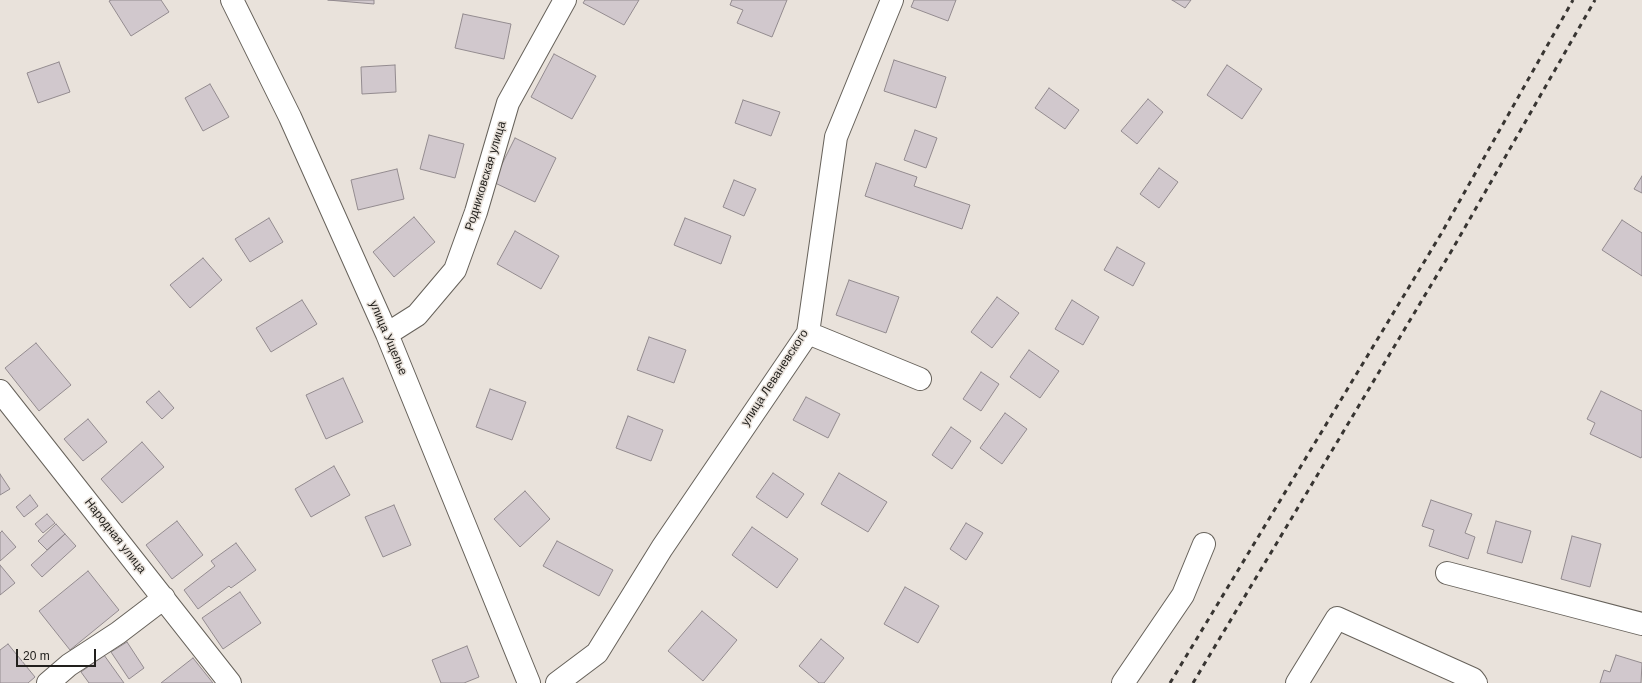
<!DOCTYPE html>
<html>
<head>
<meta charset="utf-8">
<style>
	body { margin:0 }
	#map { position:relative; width:1642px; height:683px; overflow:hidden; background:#e9e2db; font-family:Arial,sans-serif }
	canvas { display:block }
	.scale { position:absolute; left:16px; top:649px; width:80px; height:18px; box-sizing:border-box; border:2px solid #22201d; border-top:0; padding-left:5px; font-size:12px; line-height:14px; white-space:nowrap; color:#22201d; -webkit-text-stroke:3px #e9e2db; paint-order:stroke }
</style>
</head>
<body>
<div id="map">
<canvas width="1642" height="683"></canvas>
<div class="scale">20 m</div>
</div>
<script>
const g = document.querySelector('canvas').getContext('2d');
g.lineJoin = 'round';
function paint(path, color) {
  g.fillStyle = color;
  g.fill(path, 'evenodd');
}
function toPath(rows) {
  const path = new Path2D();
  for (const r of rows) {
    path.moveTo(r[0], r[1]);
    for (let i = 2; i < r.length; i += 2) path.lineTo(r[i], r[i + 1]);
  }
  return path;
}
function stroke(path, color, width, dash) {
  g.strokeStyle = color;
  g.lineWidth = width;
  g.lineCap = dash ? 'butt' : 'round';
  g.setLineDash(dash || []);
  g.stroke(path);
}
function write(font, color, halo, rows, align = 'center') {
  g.font = font + ' Arial,sans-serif';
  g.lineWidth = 3;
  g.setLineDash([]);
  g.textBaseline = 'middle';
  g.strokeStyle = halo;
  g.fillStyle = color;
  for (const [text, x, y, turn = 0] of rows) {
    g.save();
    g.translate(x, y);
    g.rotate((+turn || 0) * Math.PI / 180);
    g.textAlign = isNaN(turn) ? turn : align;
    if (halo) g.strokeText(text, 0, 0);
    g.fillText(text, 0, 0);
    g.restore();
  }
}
const building = toPath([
	[111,0,161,0,169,12,131,36,109,1,111,0],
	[328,0,374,0,374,4,328,0],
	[585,0,639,0,624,25,583,3,585,0],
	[732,0,787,0,772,37,737,23,743,10,730,5,732,0],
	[914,0,956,0,948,21,911,7,914,0],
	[1172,0,1191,0,1185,8,1172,0],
	[463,14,511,24,504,59,455,48,463,14],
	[554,54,596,76,572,119,531,97,554,54],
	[894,60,946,77,936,108,884,91,894,60],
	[59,62,70,92,38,103,27,73,59,62],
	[395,65,396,92,362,94,361,67,395,65],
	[1227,65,1262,89,1242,119,1207,95,1227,65],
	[210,84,229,117,203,131,185,98,210,84],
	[1049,88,1079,110,1065,129,1035,108,1049,88],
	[1148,99,1163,112,1137,144,1121,131,1148,99],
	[743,100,780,112,771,136,735,123,743,100],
	[915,130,937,138,926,168,904,160,915,130],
	[429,135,464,144,455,178,420,169,429,135],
	[515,138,556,158,535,202,493,182,515,138],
	[876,163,917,177,914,186,970,205,962,229,865,196,876,163],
	[1159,168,1178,182,1159,208,1140,194,1159,168],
	[397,169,404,199,358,210,351,180,397,169],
	[1642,176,1642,193,1634,189,1642,176],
	[734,180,756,189,744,216,723,207,734,180],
	[414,217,435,242,394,277,373,252,414,217],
	[269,218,283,242,250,262,235,239,269,218],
	[685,218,731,236,721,264,674,245,685,218],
	[1622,220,1642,233,1642,276,1602,250,1622,220],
	[515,231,559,256,541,289,497,264,515,231],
	[1117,247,1145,263,1133,286,1104,270,1117,247],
	[203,258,222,280,190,308,170,285,203,258],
	[849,280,899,297,886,333,836,315,849,280],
	[997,297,1019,313,992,348,971,332,997,297],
	[302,300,317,324,271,352,256,328,302,300],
	[1072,300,1099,317,1083,345,1055,329,1072,300],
	[649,337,686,350,674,383,637,370,649,337],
	[36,343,71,385,39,411,5,368,36,343],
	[1029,350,1059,371,1040,398,1010,377,1029,350],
	[981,372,999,384,981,411,963,399,981,372],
	[343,378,363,422,326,439,306,395,343,378],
	[490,389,526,402,512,440,476,427,490,389],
	[159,391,174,408,162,419,146,402,159,391],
	[1601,391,1642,411,1642,456,1641,458,1590,434,1595,423,1587,419,1601,391],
	[806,397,840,414,828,438,793,420,806,397],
	[1005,413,1027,429,1002,464,980,448,1005,413],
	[628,416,663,430,651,461,616,448,628,416],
	[88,419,107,442,83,461,64,439,88,419],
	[951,427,971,441,952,469,932,455,951,427],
	[142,442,164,467,122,503,101,479,142,442],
	[334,466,350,495,311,517,295,489,334,466],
	[773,473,804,494,787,518,756,497,773,473],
	[839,473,887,502,868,532,821,504,839,473],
	[0,474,10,489,0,495,0,474],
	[525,491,550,519,520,547,494,519,525,491],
	[30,495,38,506,24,517,16,507,30,495],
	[1431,500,1472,514,1465,533,1475,537,1468,559,1429,546,1434,530,1422,526,1431,500],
	[394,505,411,545,383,557,365,517,394,505],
	[47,514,55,523,43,533,35,524,47,514],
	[177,521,203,555,172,579,146,545,177,521],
	[1496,521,1531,531,1522,563,1487,553,1496,521],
	[966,523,983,533,966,560,950,549,966,523],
	[56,524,65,534,47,550,38,541,56,524],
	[752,527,798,559,777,588,732,555,752,527],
	[2,531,16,547,0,561,0,533,2,531],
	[65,534,76,546,42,577,31,565,65,534],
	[1572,536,1601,544,1590,587,1561,579,1572,536],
	[557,541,613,570,599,596,543,566,557,541],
	[236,543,256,570,231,588,229,586,198,609,184,590,215,566,211,561,236,543],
	[0,565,15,583,0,595,0,565],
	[88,571,119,610,70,650,39,611,88,571],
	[905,587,939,606,918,643,884,624,905,587],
	[240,592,261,623,223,649,202,618,240,592],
	[702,611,737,640,703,681,668,651,702,611],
	[821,639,844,658,824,683,819,683,799,666,821,639],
	[127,642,144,668,129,679,111,652,127,642],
	[8,644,35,677,28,683,0,683,0,650,8,644],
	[467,646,479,677,464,683,441,683,432,660,467,646],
	[104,655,124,683,89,683,81,672,104,655],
	[1616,655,1642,663,1641,683,1600,683,1604,670,1610,672,1616,655],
	[193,658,213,683,161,683,193,658]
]);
const minor = toPath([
	[232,0,290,117,387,334,529,683],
	[808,333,920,379],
	[387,334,417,315,455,270,476,212,508,103,565,0],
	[0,391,230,683],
	[1447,573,1642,624],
	[48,683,69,665,118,633,164,598],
	[557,683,597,653,662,548,808,333,836,137,892,0],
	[1123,683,1183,595,1204,544],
	[1297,683,1337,618,1473,679,1476,683]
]);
const rail = toPath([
	[1170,683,1441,234,1573,0],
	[1193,683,1452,250,1595,0]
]);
const streetNames = [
	["Родниковская улица",486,176,-73],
	["улица Ущелье",388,338,67],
	["улица Леваневского",775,378,-57],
	["Народная улица",115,536,52]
];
paint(building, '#d1c8cd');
stroke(building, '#938b8f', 1);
stroke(minor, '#67625b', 24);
stroke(minor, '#fff', 22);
stroke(rail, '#383532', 3, [5, 5]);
write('12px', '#22201d', '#e9e2db', streetNames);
</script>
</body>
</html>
